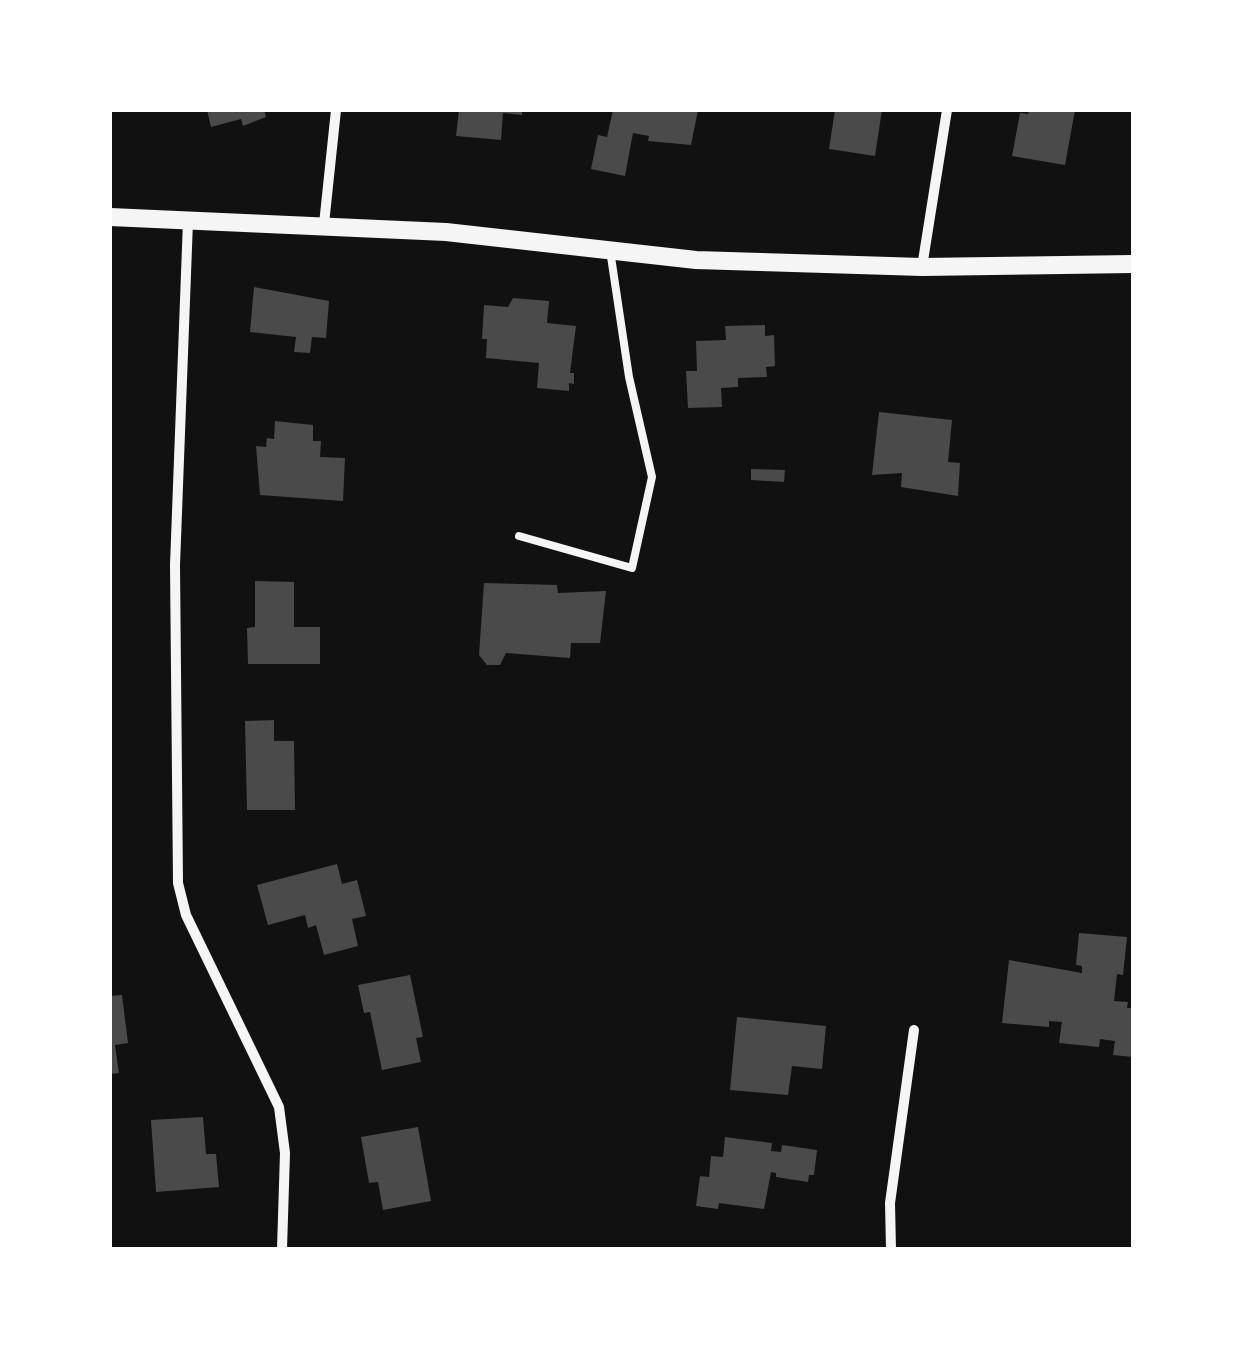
<!DOCTYPE html>
<html>
<head>
<meta charset="utf-8">
<style>
	body { margin:0 }
	#map { position:relative; width:1243px; height:1359px; overflow:hidden; background:#111; font-family:Raleway,sans-serif }
	canvas { display:block }
	.frame { position:absolute; inset:0; border:112px solid #fff; pointer-events:none }
</style>
</head>
<body>
<div id="map">
<canvas width="1243" height="1359"></canvas>
<div class="frame"></div>
</div>
<script>
const g = document.querySelector('canvas').getContext('2d');
g.lineJoin = 'round';
function paint(path, color) {
  g.fillStyle = color;
  g.fill(path, 'evenodd');
}
function toPath(rows) {
  const path = new Path2D();
  for (const r of rows) {
    path.moveTo(r[0], r[1]);
    for (let i = 2; i < r.length; i += 2) path.lineTo(r[i], r[i + 1]);
  }
  return path;
}
function stroke(path, color, width, dash) {
  g.strokeStyle = color;
  g.lineWidth = width;
  g.lineCap = dash ? 'butt' : 'round';
  g.setLineDash(dash || []);
  g.stroke(path);
}
const building = toPath([
	[207,110,264,110,266,117,243,126,241,119,211,127],
	[459,110,522,110,522,115,503,113,501,140,456,136],
	[613,110,698,110,691,145,648,141,649,136,633,133,625,176,591,169,598,135,607,137],
	[835,110,882,110,875,156,829,149],
	[1029,110,1075,110,1065,165,1012,156,1020,113,1028,114],
	[254,287,329,301,326,338,312,337,310,353,294,352,296,337,250,332],
	[513,298,549,301,547,323,576,326,570,373,574,373,574,384,569,383,569,391,537,388,539,363,486,358,487,339,482,339,484,305,508,307],
	[765,325,765,336,774,335,775,366,766,367,767,377,738,378,738,387,721,388,722,407,688,408,686,371,697,371,696,341,726,340,725,326],
	[879,412,952,420,948,462,960,463,958,496,901,487,902,473,872,475],
	[275,421,313,425,313,441,321,441,320,457,345,458,343,501,260,495,256,446,266,447,267,438,274,439],
	[751,469,785,470,784,482,751,480],
	[255,581,294,582,294,627,320,627,320,664,248,664,247,628,255,627],
	[484,583,557,585,558,593,606,591,600,643,571,643,570,658,506,653,500,665,487,665,479,655],
	[274,720,274,741,294,741,295,810,247,810,245,721],
	[337,864,342,884,357,880,366,916,352,919,358,946,324,955,316,925,308,928,305,915,268,925,257,885],
	[1079,933,1127,937,1123,975,1117,974,1114,1001,1128,1002,1127,1008,1133,1008,1133,1057,1113,1055,1115,1041,1100,1039,1099,1047,1059,1043,1062,1022,1049,1021,1049,1027,1002,1023,1009,960,1082,973,1082,966,1076,965],
	[410,975,423,1037,416,1038,421,1062,382,1070,370,1012,364,1013,358,985],
	[122,995,128,1043,115,1045,119,1073,110,1074,110,996],
	[737,1017,826,1026,822,1069,792,1066,788,1095,730,1090],
	[203,1117,206,1154,216,1154,219,1187,156,1192,151,1120],
	[418,1127,431,1201,383,1210,378,1182,369,1183,361,1137],
	[725,1137,772,1143,771,1151,781,1152,782,1145,817,1150,814,1175,809,1175,808,1182,776,1177,776,1173,771,1172,764,1209,719,1203,718,1209,696,1206,700,1176,709,1177,711,1156,723,1157]
]);
const service = toPath([
	[519,536,632,568,652,477,629,377,610,250]
]);
const minor = toPath([
	[188,221,175,565,178,883,186,915,279,1107,285,1153,282,1249],
	[324,224,336,110],
	[922,267,947,110],
	[891,1249,890,1203,914,1030]
]);
const tertiary = toPath([
	[110,217,446,232,696,260,922,267,1133,264]
]);
paint(building, '#4a4a4a');
stroke(service, '#f5f5f5', 8);
stroke(minor, '#f5f5f5', 10);
stroke(tertiary, '#f5f5f5', 18);
</script>
</body>
</html>
